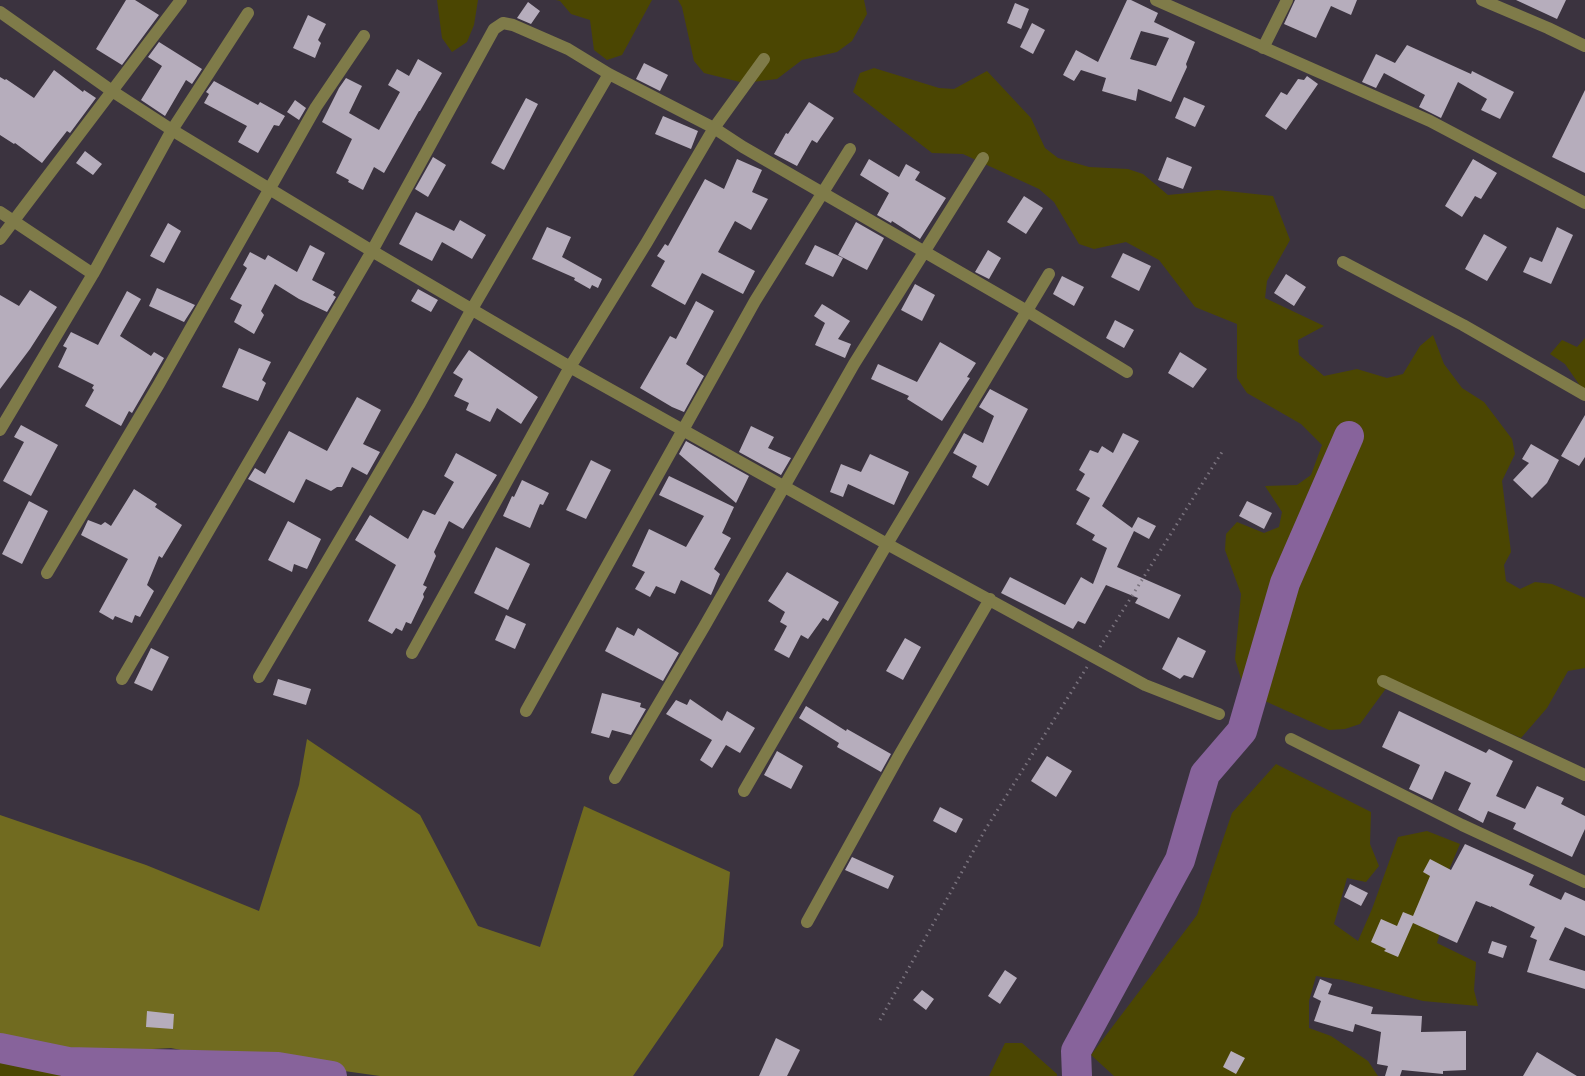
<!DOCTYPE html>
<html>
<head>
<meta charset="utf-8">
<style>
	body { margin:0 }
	canvas { display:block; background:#3b333f }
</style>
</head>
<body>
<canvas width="1585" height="1076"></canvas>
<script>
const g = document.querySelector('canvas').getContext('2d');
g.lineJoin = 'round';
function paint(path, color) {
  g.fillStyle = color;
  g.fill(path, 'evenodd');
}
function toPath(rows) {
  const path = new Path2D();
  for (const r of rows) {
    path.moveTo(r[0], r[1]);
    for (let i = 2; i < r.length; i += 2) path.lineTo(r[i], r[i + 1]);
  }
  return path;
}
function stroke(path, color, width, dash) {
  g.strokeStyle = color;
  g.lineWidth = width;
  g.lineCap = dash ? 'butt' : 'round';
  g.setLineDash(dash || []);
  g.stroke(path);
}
const green = toPath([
	[437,0,478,0,474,25,467,42,452,52,442,38],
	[556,0,652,0,622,55,607,60,594,50,590,20,571,14,560,1],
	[678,0,864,0,867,14,852,41,837,52,802,60,777,79,744,83,704,73,694,61,682,7],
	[874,68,939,88,954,89,987,71,1031,118,1045,148,1058,158,1089,167,1128,169,1143,174,1168,195,1218,190,1273,196,1290,240,1267,281,1265,298,1324,326,1298,340,1299,355,1324,376,1357,369,1387,378,1403,374,1420,346,1433,335,1444,364,1462,388,1484,402,1512,439,1515,454,1502,481,1511,552,1504,565,1506,581,1520,589,1535,582,1552,584,1585,598,1585,668,1568,671,1547,708,1521,738,1390,683,1360,724,1345,729,1329,730,1245,692,1235,659,1241,594,1225,550,1226,534,1237,522,1264,533,1279,527,1282,512,1265,486,1297,485,1311,475,1322,445,1301,424,1247,393,1237,378,1237,324,1195,307,1159,260,1126,242,1094,249,1079,244,1054,202,1039,189,963,154,932,153,853,92,860,73],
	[1585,338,1585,393,1565,364,1550,354,1562,340,1577,347],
	[1276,764,1371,812,1370,844,1379,866,1366,882,1347,878,1334,924,1358,941,1372,909,1398,837,1427,831,1460,844,1440,891,1450,897,1437,943,1476,962,1474,990,1478,1006,1423,1001,1343,980,1316,976,1309,1001,1309,1028,1331,1036,1368,1061,1378,1076,1114,1076,1091,1055,1197,915,1232,813],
	[1005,1043,1022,1043,1057,1074,1057,1076,989,1076],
	[0,1056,32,1063,254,1076,0,1076]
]);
const forest = toPath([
	[307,739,420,815,478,926,540,947,584,806,730,872,723,946,633,1076,380,1076,330,1069,284,1056,224,1059,171,1048,78,1053,24,1047,0,1042,0,815,146,865,259,911,299,785]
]);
const river = toPath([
	[0,1048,68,1062,278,1067,332,1076],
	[1077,1076,1076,1051,1180,860,1205,774,1242,731,1285,583,1349,436]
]);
const building = toPath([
	[126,0,135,0,159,15,122,65,96,49],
	[1127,0,1131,0,1158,13,1154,22,1195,42,1186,64,1187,67,1171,102,1138,89,1136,101,1102,91,1106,78,1081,70,1074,81,1063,75,1076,50,1098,62],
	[1141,31,1169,38,1156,66,1130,59],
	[1295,0,1357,0,1351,15,1331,6,1316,38,1284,24],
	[1516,0,1566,0,1557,19],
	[528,2,540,11,531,24,517,18],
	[1015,3,1029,9,1021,29,1007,23],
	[308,15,326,24,318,40,321,43,315,58,293,48],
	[1032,23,1045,30,1033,54,1020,47],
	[159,42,202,69,192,84,186,80,165,116,141,100,162,66,148,57],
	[1407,45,1471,74,1472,71,1514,92,1500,119,1481,110,1487,99,1458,82,1441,118,1419,107,1425,95,1384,73,1376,88,1362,82,1376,54,1395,63],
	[418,59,442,73,420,111,419,111,384,173,374,167,363,190,348,182,349,180,336,173,352,139,322,122,339,88,346,78,362,86,349,113,379,130,400,92,388,85,397,69,409,76],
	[644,63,668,75,660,91,636,79],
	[54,70,83,92,84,90,96,98,70,133,67,131,42,163,15,143,14,144,0,135,0,77,5,80,6,79,34,98],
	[1307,76,1318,84,1286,130,1265,116,1281,92,1287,95,1298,79,1304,80],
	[214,81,258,105,260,102,285,116,279,126,274,125,258,153,238,142,247,126,204,103,209,94,206,92],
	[1585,90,1585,173,1552,157],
	[1184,97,1205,106,1195,127,1175,118],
	[526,98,538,104,504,170,491,163],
	[295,100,306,108,299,120,287,112],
	[809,102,834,118,817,143,812,140,797,166,774,154,786,133,788,134],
	[663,116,698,131,691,149,655,134],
	[85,151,102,164,93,175,76,163],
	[433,157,446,165,428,197,415,189],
	[1167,157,1192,167,1183,189,1158,180],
	[737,159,762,170,752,192,768,199,751,230,735,221,718,252,755,271,743,294,702,273,685,305,651,286,665,261,657,256,665,244,668,246,705,179,724,189],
	[869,159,899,177,906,164,920,172,915,180,946,198,920,239,892,221,891,223,877,215,889,193,860,175],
	[1473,159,1497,173,1481,199,1475,196,1462,217,1445,206],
	[1024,196,1043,208,1026,234,1007,222],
	[416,212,454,231,460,220,486,235,472,259,442,242,432,261,399,244],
	[856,222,884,238,867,270,838,255],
	[168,223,181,231,164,263,150,256],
	[547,227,571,237,562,257,602,279,598,288,592,285,590,289,574,280,575,278,532,259],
	[1557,227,1573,235,1551,284,1523,272,1530,257,1542,262],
	[1484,234,1507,247,1487,281,1465,269],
	[310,245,325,253,312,280,335,292,333,295,336,297,327,312,299,299,275,284,261,311,264,315,254,334,234,322,242,305,230,299,247,268,243,265,250,252,265,260,268,255,297,272],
	[815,245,843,258,833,277,805,264],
	[988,250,1001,258,989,279,975,272],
	[1123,253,1151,266,1139,291,1111,277],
	[1286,274,1306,287,1294,306,1274,293],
	[1062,276,1084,287,1074,306,1053,294],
	[915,284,935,295,922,321,901,310],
	[157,288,195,305,184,322,149,306],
	[418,289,438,300,431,312,411,301],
	[30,290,57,307,30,349,0,389,0,295,19,306],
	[127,291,141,299,120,336,151,356,154,352,164,358,132,413,129,411,121,426,85,406,94,390,92,388,94,385,58,367,67,348,63,346,71,332,98,345],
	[696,301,714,311,686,364,704,376,684,412,672,407,640,388,670,336,676,339],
	[822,304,850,321,838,339,851,344,845,358,815,345,825,323,814,316],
	[1115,320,1134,330,1124,348,1106,338],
	[940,342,976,363,967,377,970,378,942,421,907,399,909,396,871,379,878,364,917,382],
	[239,348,271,362,262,380,266,383,258,401,222,387],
	[469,350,538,397,521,424,497,408,490,422,466,410,469,403,454,396,463,379,453,373],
	[1180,352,1207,369,1193,388,1168,373],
	[990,389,1028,409,988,486,972,477,977,466,953,453,964,433,983,443,994,416,979,407],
	[357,397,381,410,363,444,380,452,367,475,352,467,342,487,337,487,331,491,306,479,294,503,248,479,255,468,265,474,289,431,327,451],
	[1585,415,1585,457,1579,466,1561,456],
	[21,425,58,445,31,496,3,481,24,442,14,437],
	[751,426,774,437,768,448,791,458,781,475,739,452],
	[1123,433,1139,441,1102,506,1132,528,1138,517,1156,526,1149,539,1134,531,1117,567,1181,595,1169,619,1135,603,1138,598,1106,585,1085,624,1078,621,1073,629,1001,593,1010,577,1065,605,1081,577,1093,584,1107,548,1092,540,1095,535,1076,524,1090,498,1076,490,1085,474,1079,470,1090,450,1098,453,1102,446,1113,453],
	[686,441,749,476,736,503,679,454],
	[1531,444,1559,460,1547,483,1532,498,1513,480,1529,463,1522,459],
	[456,453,497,475,463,529,449,521,434,552,436,556,423,585,427,587,423,594,424,597,411,624,406,622,402,631,396,628,392,634,368,621,396,565,355,540,370,515,408,539,423,510,435,515,454,482,444,476],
	[870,454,909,472,894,505,848,484,843,497,830,492,841,464,861,472],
	[591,460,611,470,586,519,566,510],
	[669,476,734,507,722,533,731,538,714,569,720,574,711,595,681,580,675,594,656,586,650,597,635,589,645,572,632,566,649,529,686,547,704,516,659,495],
	[522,480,549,493,543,505,540,504,530,528,503,516,512,496,514,497],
	[134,489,157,504,155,507,182,525,162,558,159,556,147,585,154,591,140,617,135,615,132,623,115,616,113,620,99,612,128,559,81,535,88,520,101,525,105,522,111,526],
	[29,501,48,511,22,564,2,554],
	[1247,501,1272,513,1264,529,1239,516],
	[288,521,321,539,307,569,294,564,292,572,268,560],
	[496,547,530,564,508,610,474,593],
	[787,572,839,602,828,621,823,618,808,639,801,635,789,658,774,650,787,626,780,622,785,612,768,601],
	[506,615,526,624,515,649,495,640],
	[617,627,634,636,638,628,679,653,663,681,605,651],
	[1178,637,1206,651,1193,678,1184,675,1180,679,1162,669],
	[905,638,921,647,903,680,886,671],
	[151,648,169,657,152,691,134,683],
	[278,679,311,689,306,705,273,695],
	[602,693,641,703,640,707,646,709,631,735,612,730,609,738,591,733],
	[690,699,722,721,727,711,755,728,740,753,726,745,712,768,700,760,712,740,666,714,676,700,687,705],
	[806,706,846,731,847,729,891,754,881,772,837,747,839,743,799,718],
	[1399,711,1486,753,1489,749,1513,761,1496,796,1525,809,1537,786,1564,798,1561,804,1585,816,1585,829,1572,857,1513,829,1516,823,1488,811,1483,823,1458,810,1471,783,1445,771,1432,800,1409,789,1420,765,1382,747],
	[777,751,803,766,791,789,764,775],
	[1047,756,1072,771,1056,797,1031,781],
	[940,807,963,819,956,833,933,821],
	[1465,844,1534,875,1529,885,1561,900,1565,892,1585,901,1585,936,1565,927,1549,960,1585,971,1585,989,1527,972,1537,940,1530,937,1535,927,1491,906,1491,907,1476,901,1457,943,1413,923,1398,957,1384,951,1386,949,1371,942,1381,919,1397,926,1403,912,1413,916,1430,876,1423,872,1430,859,1451,870],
	[852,857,894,876,888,889,845,870],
	[1350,884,1368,893,1361,906,1344,897],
	[1492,941,1507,946,1503,958,1488,953],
	[1005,970,1017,978,1000,1004,988,996],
	[1320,979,1332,984,1328,994,1373,1007,1371,1014,1422,1016,1421,1032,1466,1031,1466,1070,1443,1071,1443,1074,1402,1070,1400,1076,1385,1076,1388,1066,1377,1064,1381,1032,1355,1024,1353,1032,1314,1021,1321,1001,1313,997],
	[922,990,934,999,926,1010,913,1000],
	[147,1011,174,1014,173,1029,146,1027],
	[776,1038,800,1050,787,1076,759,1076],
	[1231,1051,1245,1058,1236,1074,1223,1067],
	[1537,1052,1577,1076,1523,1076]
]);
const path = toPath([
	[1100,647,1222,452],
	[880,1020,985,830,1087,667]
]);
const minor = toPath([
	[1156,0,1430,121,1585,203],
	[1482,0,1548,28,1585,46],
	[0,12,112,91,172,130,372,251,570,367,887,544,1145,685,1219,714],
	[1263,48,1287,0],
	[0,212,93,274],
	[0,239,181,0],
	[1343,262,1463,325,1585,395],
	[0,430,93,274,172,130,248,13],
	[47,573,159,384,316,107,364,36],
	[412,653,570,367,647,242,714,128,764,59],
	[259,677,419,405,472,309,609,74],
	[122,679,372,251,494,29,503,23,513,25,568,49,609,74,714,128,743,147,1027,311,1127,372],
	[1383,681,1585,775],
	[526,711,755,301,850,149],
	[1291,739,1462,825,1585,882],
	[615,778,704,627,854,364,983,158],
	[744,791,887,544,1049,274],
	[807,922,900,754,990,599]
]);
paint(green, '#4b4602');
paint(forest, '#716b20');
stroke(river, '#87639b', 30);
paint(building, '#b6adbc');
stroke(path, '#79727d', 3, [1.5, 4.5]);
stroke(minor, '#7f7b49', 12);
</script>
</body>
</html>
